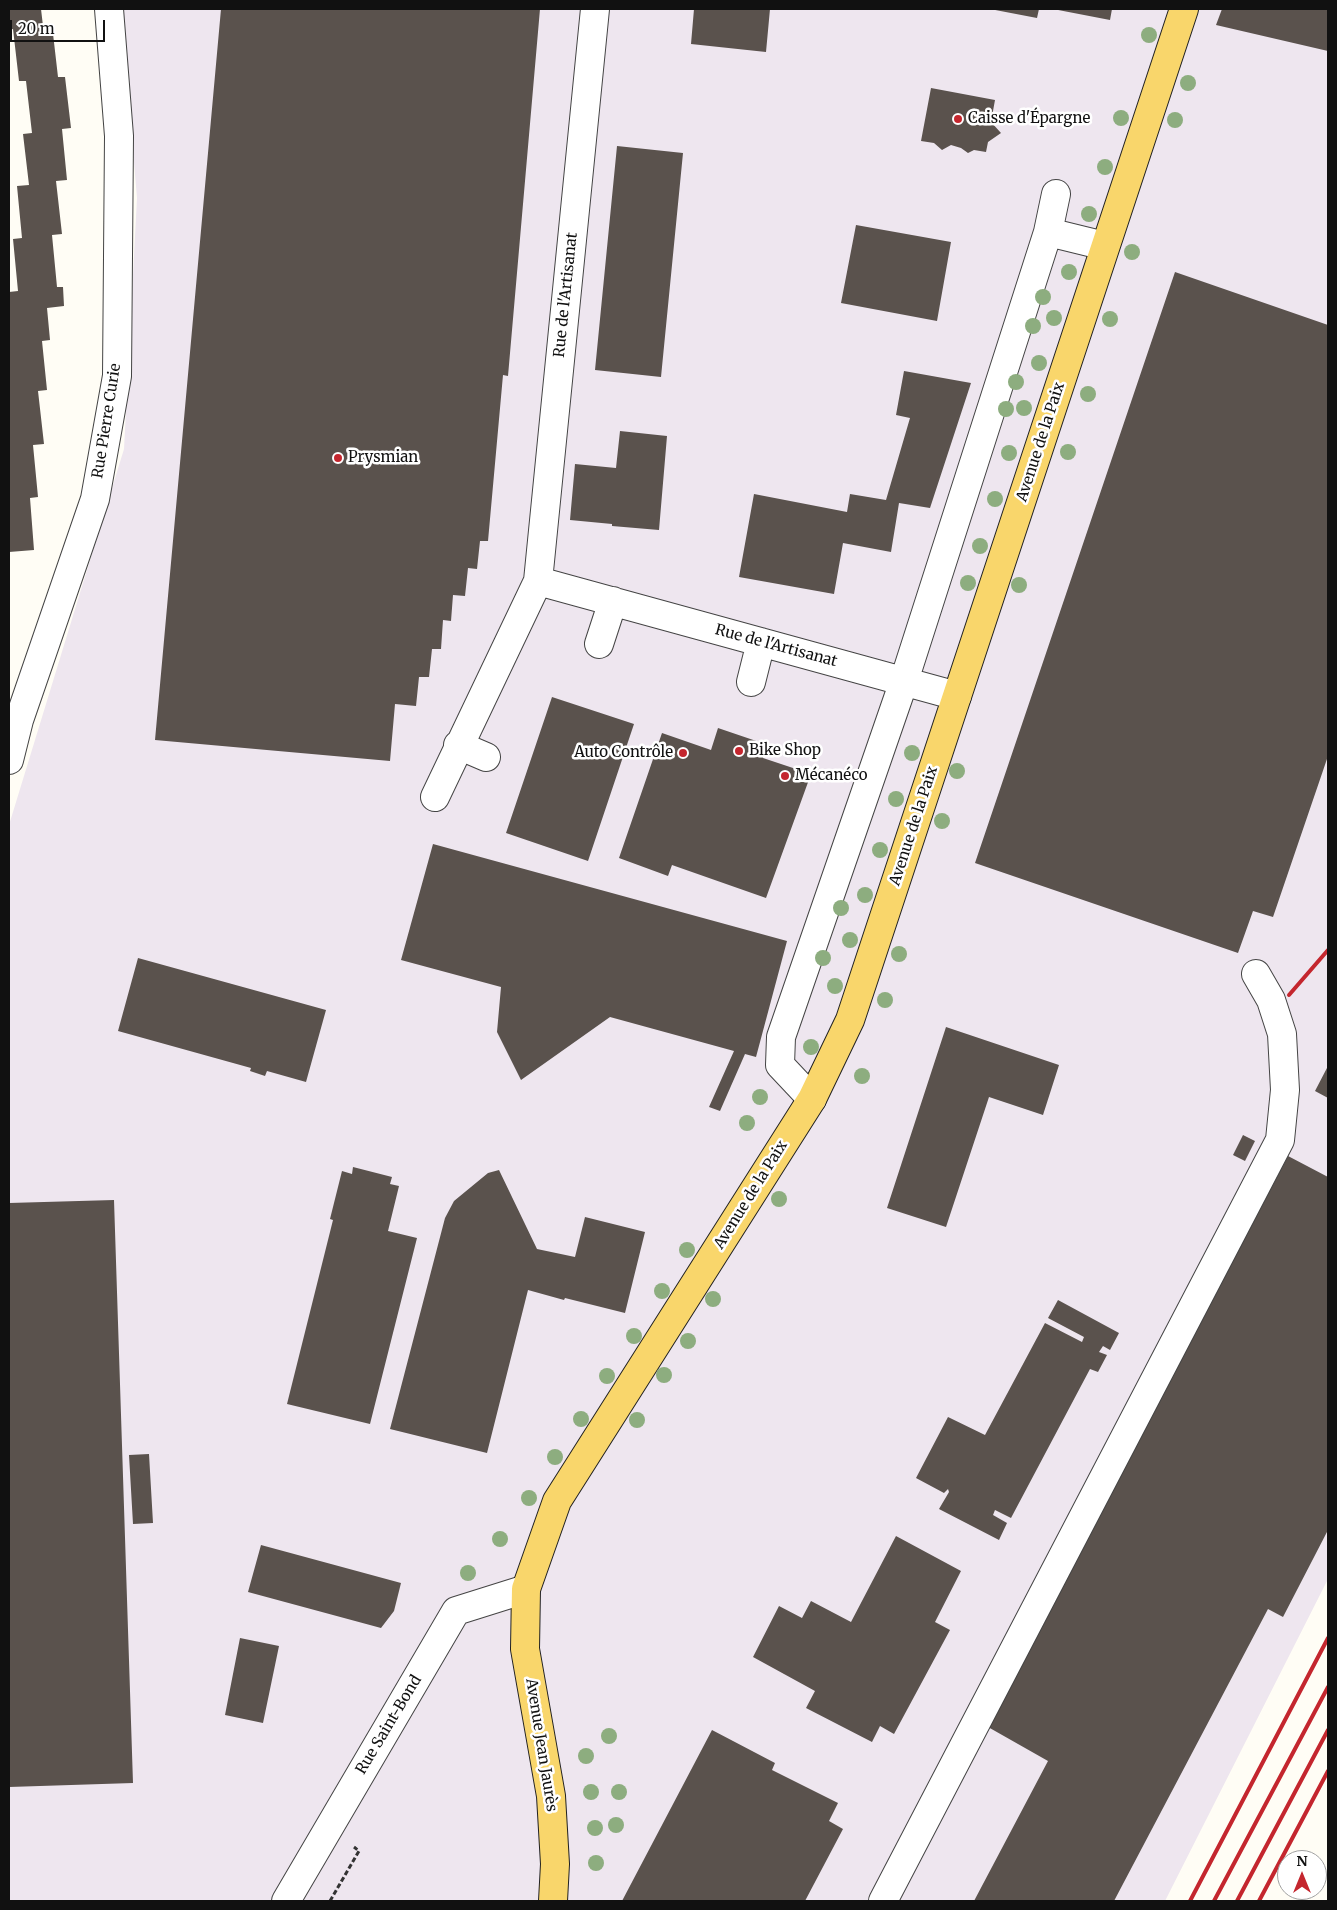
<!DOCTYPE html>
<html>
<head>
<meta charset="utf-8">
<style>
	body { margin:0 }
	#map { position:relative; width:1337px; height:1910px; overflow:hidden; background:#fffdf5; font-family:Merriweather,serif }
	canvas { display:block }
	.frame { position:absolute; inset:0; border:10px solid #111; pointer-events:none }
	.north { position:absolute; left:1277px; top:1850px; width:50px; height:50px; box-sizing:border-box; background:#fff; border:1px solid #a0a0a0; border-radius:50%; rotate:0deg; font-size:14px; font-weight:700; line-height:20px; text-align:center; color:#111 }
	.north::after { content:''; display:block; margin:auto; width:18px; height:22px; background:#c4262e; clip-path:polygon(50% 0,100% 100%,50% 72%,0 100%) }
	.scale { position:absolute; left:10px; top:20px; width:95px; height:22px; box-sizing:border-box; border:2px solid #111; border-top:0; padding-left:6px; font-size:15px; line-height:18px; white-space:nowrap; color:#111; -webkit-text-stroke:4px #fff; paint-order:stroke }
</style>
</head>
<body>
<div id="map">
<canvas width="1337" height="1910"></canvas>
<div class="frame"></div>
<div class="north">N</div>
<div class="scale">20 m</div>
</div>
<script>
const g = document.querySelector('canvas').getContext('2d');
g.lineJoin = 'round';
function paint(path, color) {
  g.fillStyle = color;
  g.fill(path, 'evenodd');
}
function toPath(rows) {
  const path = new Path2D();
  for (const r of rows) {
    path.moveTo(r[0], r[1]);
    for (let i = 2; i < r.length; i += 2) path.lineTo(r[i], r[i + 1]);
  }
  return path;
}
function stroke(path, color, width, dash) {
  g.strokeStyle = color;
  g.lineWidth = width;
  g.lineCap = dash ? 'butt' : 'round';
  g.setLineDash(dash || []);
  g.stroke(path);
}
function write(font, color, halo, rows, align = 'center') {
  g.font = font + ' Merriweather,serif';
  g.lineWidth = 5;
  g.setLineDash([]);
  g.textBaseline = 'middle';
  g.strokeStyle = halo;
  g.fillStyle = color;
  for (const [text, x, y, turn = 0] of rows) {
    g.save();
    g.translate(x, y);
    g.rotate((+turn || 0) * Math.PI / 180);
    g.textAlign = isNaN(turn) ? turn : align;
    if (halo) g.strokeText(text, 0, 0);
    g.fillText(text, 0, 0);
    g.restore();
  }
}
const industrial = toPath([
	[121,9,1328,9,1328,1579,1165,1901,9,1901,9,825,124,449,137,198]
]);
const building = toPath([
	[9,9,41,9,43,26,52,25,58,77,65,77,71,128,62,129,67,180,56,181,62,234,52,235,57,287,63,287,64,306,47,308,50,340,42,341,47,390,38,391,44,444,33,445,38,497,30,498,34,550,9,552,9,292,18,291,13,239,22,238,17,186,29,185,23,134,32,133,26,81,19,81,13,29,9,30],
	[221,9,540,9,508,376,503,375,488,541,480,541,477,569,468,568,465,596,453,595,451,621,443,620,441,649,432,649,429,677,419,677,416,706,395,704,390,761,155,740],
	[694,9,770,9,766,52,691,44],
	[990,9,1039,9,1037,18],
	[1053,9,1112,9,1110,20],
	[1222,9,1328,9,1328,51,1216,25],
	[931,88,995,100,991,122,1001,133,988,142,986,152,974,150,968,153,961,148,951,145,942,150,934,143,921,141],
	[617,146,683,153,661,377,595,370],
	[856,225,951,242,937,321,841,303],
	[1175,272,1328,325,1328,756,1273,917,1253,911,1238,953,975,863],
	[904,371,971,383,930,508,899,503,891,552,843,543,834,594,739,577,754,494,847,512,850,494,886,500,910,418,896,415],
	[620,431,667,436,659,530,612,526,612,524,570,520,575,464,616,468],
	[552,697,634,724,588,861,506,833],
	[718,728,768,745,763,758,811,774,766,898,672,865,668,876,619,858,662,733,711,750],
	[433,844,787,941,756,1057,745,1054,720,1111,709,1107,734,1051,610,1017,521,1080,497,1032,501,987,401,960],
	[138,958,326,1010,306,1082,267,1071,265,1076,250,1071,251,1068,118,1031],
	[946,1027,1059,1065,1043,1115,989,1097,946,1227,887,1208],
	[1328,1066,1328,1098,1315,1091],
	[1243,1135,1255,1141,1245,1161,1233,1155],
	[1288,1156,1328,1177,1328,1530,1283,1617,1268,1609,1114,1901,974,1901,1048,1761,988,1727],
	[353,1167,392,1177,390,1184,399,1186,388,1231,417,1238,370,1424,287,1404,333,1220,330,1219,342,1171,352,1174],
	[499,1170,537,1249,575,1257,585,1217,645,1232,625,1313,565,1298,564,1300,528,1290,487,1453,390,1429,445,1218,454,1201,488,1173],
	[114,1200,133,1783,9,1787,9,1203],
	[1058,1300,1119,1333,1110,1350,1103,1346,1099,1352,1107,1355,1098,1372,1090,1369,1011,1518,995,1510,993,1515,1007,1523,999,1540,939,1509,949,1492,948,1489,944,1493,916,1478,948,1417,985,1435,1045,1323,1082,1342,1084,1337,1048,1318],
	[149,1454,153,1523,133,1524,129,1455],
	[896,1536,961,1571,935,1622,950,1630,894,1734,880,1726,872,1742,806,1708,815,1691,753,1657,779,1606,802,1618,811,1601,851,1622],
	[261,1545,401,1583,394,1611,381,1628,248,1592],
	[240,1638,279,1646,263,1723,225,1715],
	[712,1730,775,1763,772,1770,838,1803,829,1821,843,1829,805,1901,622,1901]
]);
const path = toPath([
	[330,1901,359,1851,354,1847]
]);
const minor = toPath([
	[1048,232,1105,246],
	[538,581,957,696],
	[599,644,613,601],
	[751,682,761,642],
	[458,745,486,757],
	[9,760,19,720,95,499,117,376,119,136,109,9],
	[435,797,538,581,595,9],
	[812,1099,780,1065,781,1037,904,681,1048,232,1056,194],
	[286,1901,456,1611,526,1589],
	[883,1901,1280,1140,1285,1090,1282,1034,1271,1000,1256,974]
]);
const major = toPath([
	[553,1901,555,1864,551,1796,525,1649,526,1589,557,1501,812,1099,850,1020,1184,9]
]);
const rail = toPath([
	[1289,995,1328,950],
	[1190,1901,1328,1638],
	[1214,1901,1328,1687],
	[1237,1901,1328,1730],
	[1259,1901,1328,1771]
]);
const trees = [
	[1149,35],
	[1188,83],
	[1121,118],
	[1175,120],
	[1105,167],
	[1089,214],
	[1132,252],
	[1069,272],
	[1043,297],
	[1054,318],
	[1110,319],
	[1033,326],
	[1039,363],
	[1016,382],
	[1088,394],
	[1024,408],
	[1006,409],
	[1068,452],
	[1009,453],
	[995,499],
	[980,546],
	[968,583],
	[1019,585],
	[912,753],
	[957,771],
	[896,799],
	[942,821],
	[880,850],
	[865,895],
	[841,908],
	[850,940],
	[899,954],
	[823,958],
	[835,986],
	[885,1000],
	[811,1047],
	[862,1076],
	[760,1097],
	[747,1123],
	[779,1199],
	[687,1250],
	[662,1291],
	[713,1299],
	[634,1336],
	[688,1341],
	[664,1375],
	[607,1376],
	[581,1419],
	[637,1420],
	[555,1457],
	[529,1498],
	[500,1539],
	[468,1573],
	[609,1736],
	[586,1756],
	[591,1792],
	[619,1792],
	[616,1825],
	[595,1828],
	[596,1863]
];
const markers = [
	[958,119,5,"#c4262e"],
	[338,458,5,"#c4262e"],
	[739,751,5,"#c4262e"],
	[683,753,5,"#c4262e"],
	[785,776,5,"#c4262e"]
];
const poiNames = [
	["Caisse d'Épargne",968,119],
	["Prysmian",348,458],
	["Bike Shop",749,751],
	["Auto Contrôle",673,753,"right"],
	["Mécanéco",795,776]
];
const streetNames = [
	["Rue de l'Artisanat",566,295,-84],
	["Rue Pierre Curie",107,421,-81],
	["Avenue de la Paix",1041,442,-72],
	["Rue de l'Artisanat",776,646,15],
	["Avenue de la Paix",914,826,-72],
	["Avenue de la Paix",751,1195,-58],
	["Rue Saint-Bond",389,1725,-59],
	["Avenue Jean Jaurès",541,1745,81]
];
paint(industrial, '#eee6ef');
paint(building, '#5a524d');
stroke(minor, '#444', 30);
stroke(major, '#222', 30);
stroke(path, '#333', 3, [5, 2.5]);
stroke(minor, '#fff', 28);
stroke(major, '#f9d66b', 28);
stroke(rail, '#c4262e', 4);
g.fillStyle = '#8dad7f';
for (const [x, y] of trees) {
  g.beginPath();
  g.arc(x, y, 8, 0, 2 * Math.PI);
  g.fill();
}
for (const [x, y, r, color] of markers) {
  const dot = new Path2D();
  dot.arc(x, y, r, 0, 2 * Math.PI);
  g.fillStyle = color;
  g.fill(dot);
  stroke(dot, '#fff', 2);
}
write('15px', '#111', '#fff', poiNames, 'left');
write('15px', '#111', '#fff', streetNames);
</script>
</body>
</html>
